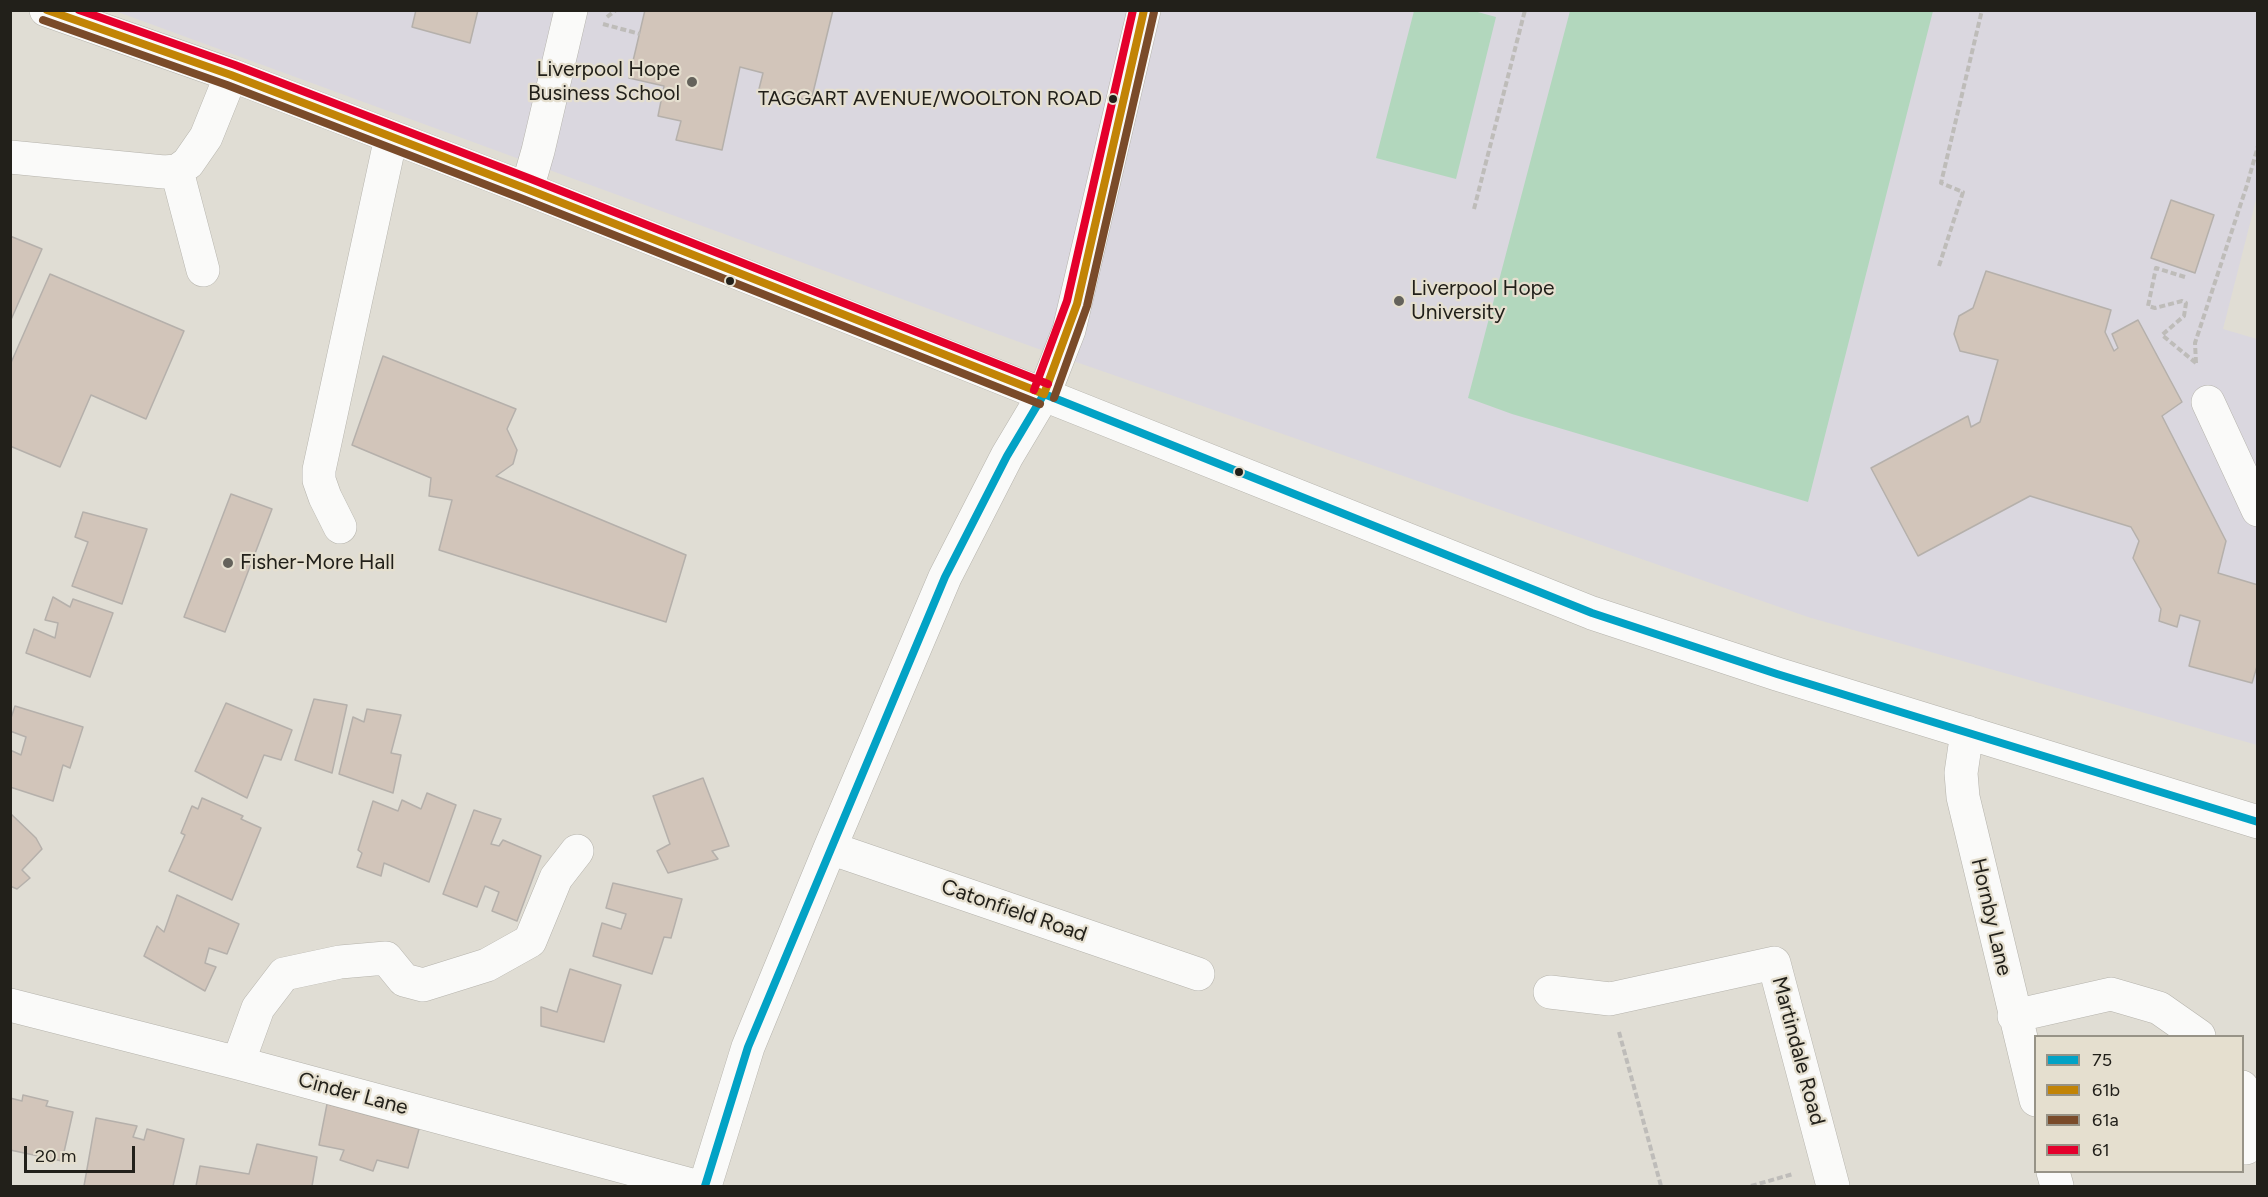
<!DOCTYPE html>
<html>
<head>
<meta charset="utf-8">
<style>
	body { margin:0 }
	#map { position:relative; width:2268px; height:1197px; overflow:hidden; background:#e0ddd4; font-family:Figtree,sans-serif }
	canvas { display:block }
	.frame { position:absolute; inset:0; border:12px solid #22201a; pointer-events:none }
	.legend { position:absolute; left:2034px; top:1035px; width:210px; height:138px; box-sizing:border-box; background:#e5dfcf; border:2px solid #979387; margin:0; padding:8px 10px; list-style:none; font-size:18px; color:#22201a }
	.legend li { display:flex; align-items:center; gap:12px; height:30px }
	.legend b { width:30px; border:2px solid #979387 }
	.scale { position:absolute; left:24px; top:1146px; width:111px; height:27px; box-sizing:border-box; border:3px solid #22201a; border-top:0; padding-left:8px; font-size:18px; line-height:21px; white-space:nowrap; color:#22201a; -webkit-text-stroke:4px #e5dfcf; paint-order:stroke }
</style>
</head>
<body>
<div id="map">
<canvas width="2268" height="1197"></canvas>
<div class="frame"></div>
<ul class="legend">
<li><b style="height:8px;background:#02a2c5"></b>75</li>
<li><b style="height:8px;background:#c28406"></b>61b</li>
<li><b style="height:8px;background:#7a4b2a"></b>61a</li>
<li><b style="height:8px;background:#e4002b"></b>61</li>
</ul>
<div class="scale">20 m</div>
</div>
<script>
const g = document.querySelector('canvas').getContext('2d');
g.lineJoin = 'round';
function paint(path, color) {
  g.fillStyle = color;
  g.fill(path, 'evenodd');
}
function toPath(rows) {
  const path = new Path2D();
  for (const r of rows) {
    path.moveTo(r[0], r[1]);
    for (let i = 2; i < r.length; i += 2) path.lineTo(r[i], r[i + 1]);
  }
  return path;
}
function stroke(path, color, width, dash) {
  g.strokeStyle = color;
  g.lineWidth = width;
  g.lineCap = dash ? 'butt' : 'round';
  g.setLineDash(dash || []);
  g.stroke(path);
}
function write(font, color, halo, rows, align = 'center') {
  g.font = font + ' Figtree,sans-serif';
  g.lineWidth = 4.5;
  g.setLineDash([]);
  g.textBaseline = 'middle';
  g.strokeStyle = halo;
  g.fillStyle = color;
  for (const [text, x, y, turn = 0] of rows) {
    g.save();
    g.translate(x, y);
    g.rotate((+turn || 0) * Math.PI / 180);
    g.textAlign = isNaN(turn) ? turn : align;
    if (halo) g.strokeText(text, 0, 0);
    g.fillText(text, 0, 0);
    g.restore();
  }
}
const education = toPath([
	[115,11,2257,11,2257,196,2223,329,2257,339,2257,745,1808,617,1033,347]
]);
const green = toPath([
	[1414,11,1474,11,1496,17,1456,179,1376,158],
	[1570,11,1933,11,1808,502,1512,414,1468,398]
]);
const building = toPath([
	[416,10,478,10,470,43,412,27,416,10],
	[645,10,833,10,811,101,759,89,763,73,740,67,722,150,676,140,681,121,658,116,664,86,629,78,645,10],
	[2171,200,2214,215,2195,273,2151,258,2171,200],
	[10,236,42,249,10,322,10,236],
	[1986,271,2111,310,2105,332,2114,351,2118,348,2112,334,2138,320,2182,402,2162,416,2226,541,2218,573,2258,585,2258,663,2252,683,2189,666,2200,621,2180,615,2177,627,2159,621,2161,609,2133,558,2139,541,2131,527,2030,496,1918,556,1871,468,1968,416,1971,427,1980,422,1998,360,1960,351,1954,334,1959,316,1973,308,1986,271],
	[50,274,184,331,146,419,91,395,60,467,10,446,10,365,50,274],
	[383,356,516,409,507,429,517,450,513,464,496,476,686,555,666,622,439,550,452,500,429,496,431,478,352,445,383,356],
	[231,494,272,509,225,632,184,617,231,494],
	[83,512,147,529,122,604,72,586,88,542,75,537,83,512],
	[53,597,70,607,73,599,113,613,90,677,26,653,34,629,55,638,58,623,45,620,53,597],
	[314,699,347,705,332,773,295,760,314,699],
	[226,703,292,730,281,760,264,755,247,798,195,771,226,703],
	[15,706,83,727,70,768,63,765,53,801,10,787,10,750,21,755,26,737,10,731,10,721,15,706],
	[367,709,401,715,391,753,401,755,393,793,339,774,353,717,364,722,367,709],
	[703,778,729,846,712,851,718,859,668,873,657,851,670,844,653,796,703,778],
	[427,793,456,805,429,882,384,863,381,876,357,867,362,853,358,850,373,801,398,811,402,800,421,809,427,793],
	[202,798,243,816,241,819,261,828,232,900,169,871,185,835,181,833,192,806,198,809,202,798],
	[474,810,501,819,491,844,499,846,503,840,541,856,517,921,492,911,499,892,485,886,477,907,443,894,474,810],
	[10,813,36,838,42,849,22,870,30,878,17,889,10,886,10,813],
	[613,883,682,899,671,938,664,937,652,974,593,956,602,923,621,929,626,914,606,908,613,883],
	[177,895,239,924,227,954,209,948,205,963,216,967,205,991,144,956,157,926,164,932,177,895],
	[570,969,621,985,604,1042,541,1026,541,1007,557,1012,570,969],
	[23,1095,48,1101,46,1106,73,1112,62,1161,10,1150,10,1098,22,1101,23,1095],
	[327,1104,419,1129,408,1168,377,1160,373,1171,340,1160,344,1150,319,1145,327,1104],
	[96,1118,137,1126,133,1137,144,1140,147,1129,184,1139,173,1186,84,1186,96,1118],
	[257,1144,317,1157,312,1186,196,1186,200,1166,249,1174,257,1144]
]);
const path = toPath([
	[607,17,616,10],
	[603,24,640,34],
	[1474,209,1525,10],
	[1939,266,1963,192,1941,183,1982,10],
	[2185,277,2156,268,2148,306,2155,308,2182,301,2186,303,2184,316,2162,335,2196,363],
	[2196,363,2195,343,2247,185,2258,146],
	[1619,1032,1661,1186],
	[1751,1186,1793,1174]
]);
const minor = toPath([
	[46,10,231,75,527,189,1592,613,1777,674,2258,822],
	[10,157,164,172,177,171,188,163,206,137,231,75],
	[177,171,203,270],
	[527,189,538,151,571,10],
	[2208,402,2258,510],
	[340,527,325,497,319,480,319,470,391,137],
	[1967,732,1961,773,1963,797,2036,1100],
	[830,848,1198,974],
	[1550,992,1610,999,1774,963,1833,1186],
	[10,1005,238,1063,695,1186],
	[2014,1016,2111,994,2159,1008,2199,1036],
	[238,1063,258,1008,284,974,340,962,386,958,404,980,423,985,487,965,530,941,556,878,577,851],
	[2242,1087,2253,1106,2246,1148],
	[2053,1172,2057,1186],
	[705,1186,748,1047,830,848,945,577,1007,456,1044,394,1069,330,1144,10]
]);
const bus1 = toPath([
	[1044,394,1592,613,1777,674,2258,822],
	[705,1186,748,1047,945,577,1007,456,1044,394]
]);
const bus2 = toPath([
	[47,10,231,75,527,189,1044,394],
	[1044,394,1077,304,1144,10]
]);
const bus3 = toPath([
	[43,20,227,85,523,199,1040,404],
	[1054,398,1087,306,1154,12]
]);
const bus4 = toPath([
	[79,10,235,65,531,179,1048,384],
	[1034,390,1067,301,1133,10]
]);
const markers = [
	[692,82,6,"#64625b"],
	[1113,99,5,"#22201a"],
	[730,281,5,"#22201a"],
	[1399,301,6,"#64625b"],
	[1239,472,5,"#22201a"],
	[228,563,6,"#64625b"]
];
const busNames = [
	["TAGGART AVENUE/WOOLTON ROAD",1102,99]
];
const poiNames = [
	["Liverpool Hope",680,70,"right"],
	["Business School",680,94,"right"],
	["Liverpool Hope",1411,289],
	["University",1411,313],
	["Fisher-More Hall",240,563]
];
const streetNames = [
	["Catonfield Road",1014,911,19],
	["Hornby Lane",1991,917,77],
	["Martindale Road",1798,1051,75],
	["Cinder Lane",353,1094,15]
];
paint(education, '#dad7df');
paint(green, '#b2d7bd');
paint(building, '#d2c5ba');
stroke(building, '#b5b0ab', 1.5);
stroke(minor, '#b5b3ac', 34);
stroke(path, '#bebcb9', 4, [6, 3]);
stroke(minor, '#fafaf9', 33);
stroke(bus1, '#02a2c5', 8);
stroke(bus2, '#c28406', 8);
stroke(bus3, '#7a4b2a', 8);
stroke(bus4, '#e4002b', 8);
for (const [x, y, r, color] of markers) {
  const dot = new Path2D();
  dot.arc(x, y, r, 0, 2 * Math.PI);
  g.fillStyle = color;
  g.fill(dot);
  stroke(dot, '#e5dfcf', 2);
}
write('20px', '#22201a', '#e5dfcf', busNames, 'right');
write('21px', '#22201a', '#e5dfcf', poiNames, 'left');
write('21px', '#22201a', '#e5dfcf', streetNames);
</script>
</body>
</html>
